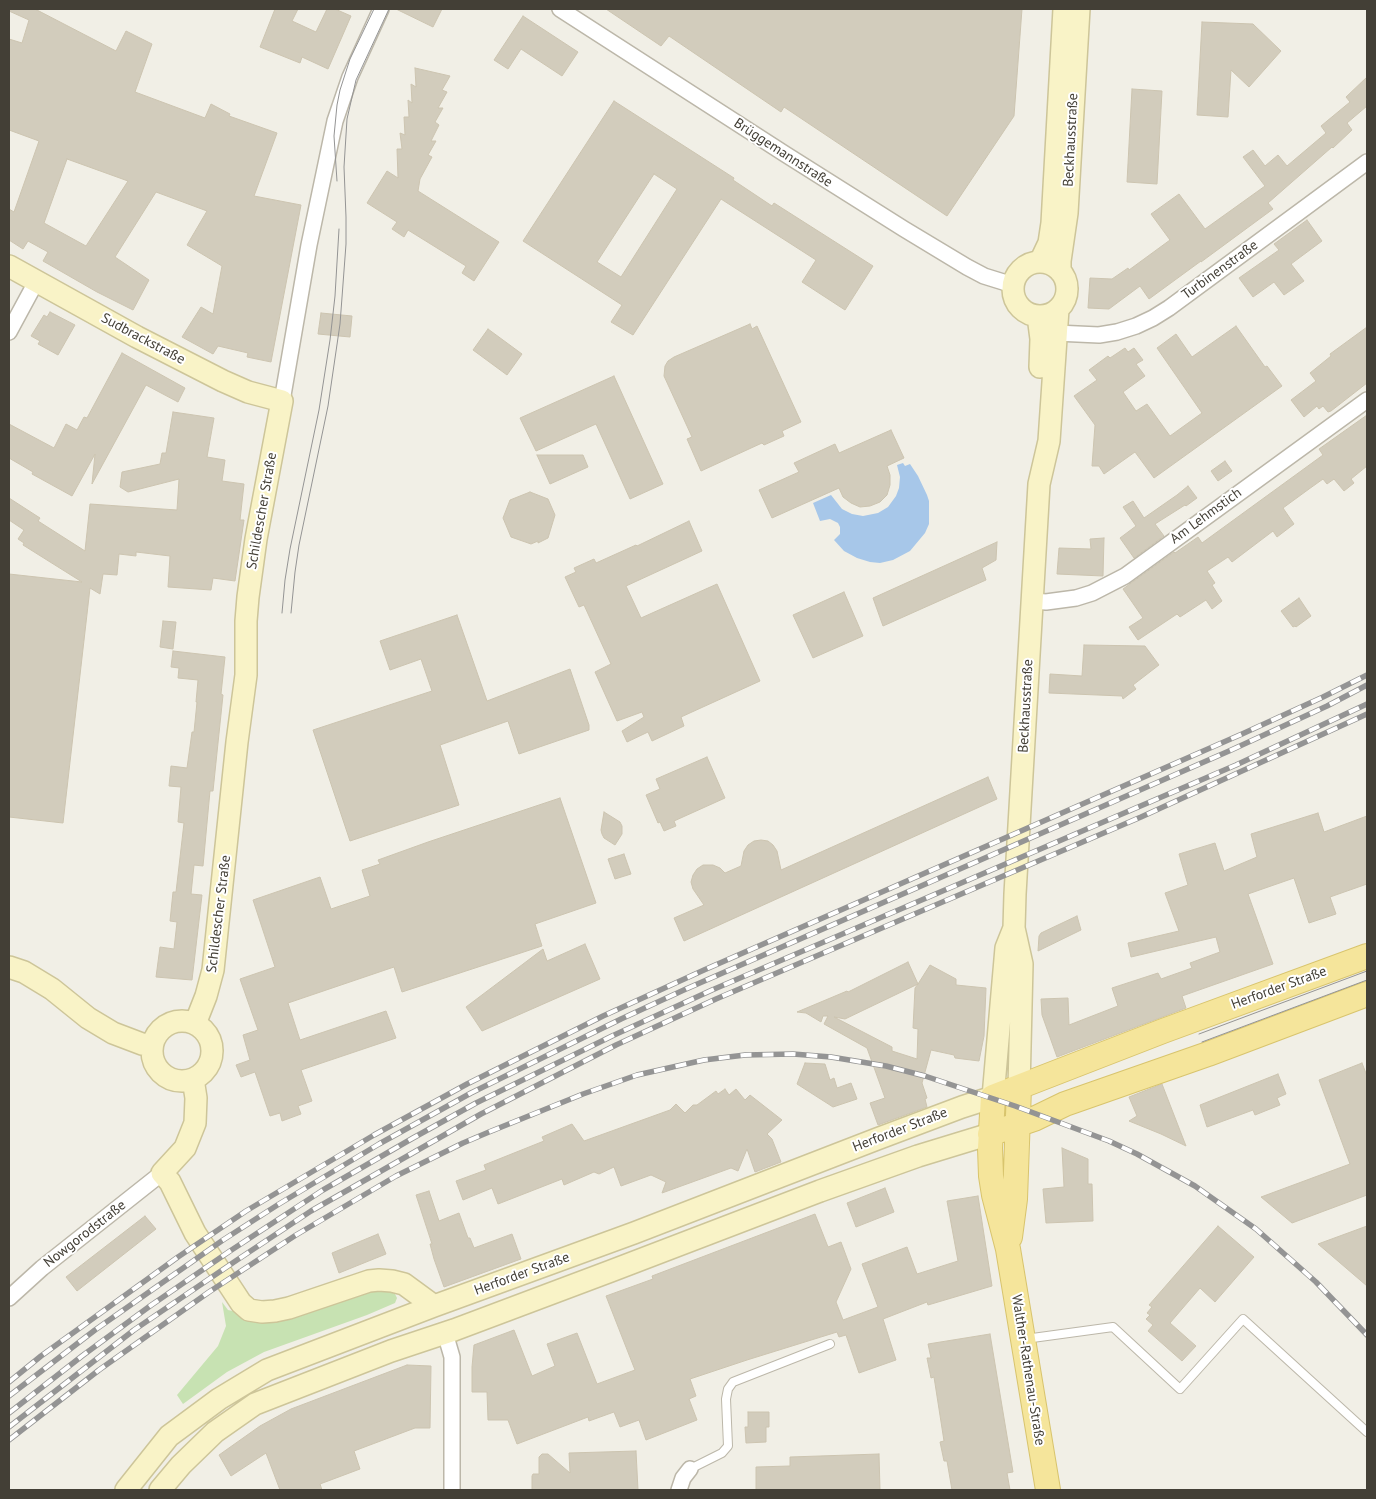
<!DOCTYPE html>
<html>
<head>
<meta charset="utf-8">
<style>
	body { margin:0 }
	#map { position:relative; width:1376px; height:1499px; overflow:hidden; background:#f1efe6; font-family:"PT Sans",sans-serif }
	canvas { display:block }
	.frame { position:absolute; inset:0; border:10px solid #433f36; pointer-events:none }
</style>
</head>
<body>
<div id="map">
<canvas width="1376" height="1499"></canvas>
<div class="frame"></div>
</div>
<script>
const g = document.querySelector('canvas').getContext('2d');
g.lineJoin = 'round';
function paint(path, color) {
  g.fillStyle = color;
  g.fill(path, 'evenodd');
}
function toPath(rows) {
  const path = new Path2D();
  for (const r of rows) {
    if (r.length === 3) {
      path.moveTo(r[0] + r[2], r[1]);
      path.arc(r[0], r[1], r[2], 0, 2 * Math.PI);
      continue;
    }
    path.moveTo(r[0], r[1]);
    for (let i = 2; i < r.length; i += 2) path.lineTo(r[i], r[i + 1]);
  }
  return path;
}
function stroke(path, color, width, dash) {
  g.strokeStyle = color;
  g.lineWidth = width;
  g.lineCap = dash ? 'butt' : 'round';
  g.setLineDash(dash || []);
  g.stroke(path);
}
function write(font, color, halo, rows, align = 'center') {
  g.font = font + ' "PT Sans",sans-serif';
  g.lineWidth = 4;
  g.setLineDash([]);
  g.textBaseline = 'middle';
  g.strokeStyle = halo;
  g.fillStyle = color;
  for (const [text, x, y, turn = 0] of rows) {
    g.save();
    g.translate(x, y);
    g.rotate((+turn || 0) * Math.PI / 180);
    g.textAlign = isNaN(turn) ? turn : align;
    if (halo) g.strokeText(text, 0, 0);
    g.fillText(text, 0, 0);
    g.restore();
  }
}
const green = toPath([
	[368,1289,388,1290,395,1294,397,1298,395,1303,367,1315,264,1352,227,1372,183,1404,177,1395,218,1346,226,1326,222,1302,228,1310,242,1313]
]);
const water = toPath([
	[903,463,905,466,910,464,918,476,927,495,929,501,929,524,925,533,910,551,893,560,880,563,870,562,857,558,844,551,834,540,840,534,840,527,838,523,830,519,820,521,813,503,831,495,842,509,852,514,863,516,878,513,888,507,896,496,899,488,900,477,897,465]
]);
const building = toPath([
	[9,9,35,9,116,51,126,31,152,44,135,92,205,118,211,104,230,114,229,116,277,133,254,196,301,205,271,362,247,357,248,353,218,346,213,354,182,337,201,307,213,314,222,266,187,245,207,211,156,192,115,257,149,280,133,310,97,292,43,261,48,252,28,241,23,249,9,240,9,209,14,212,39,141,9,130,9,39,22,43,29,20,9,11,9,9],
	[67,159,128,181,86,246,44,223,67,159],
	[275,9,298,9,292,21,316,32,327,9,335,9,351,16,328,69,302,57,300,63,260,47,275,9],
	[396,9,442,9,433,27,396,9],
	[606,9,1022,9,1014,116,947,216,784,107,781,112,669,36,661,46,606,9],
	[523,16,578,52,562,76,521,49,508,69,494,60,523,16],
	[1202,22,1253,24,1281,51,1249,87,1231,70,1228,117,1197,115,1202,22],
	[415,68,450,76,442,90,447,92,438,108,443,108,435,122,439,125,431,141,436,141,428,155,432,157,420,179,418,191,499,242,474,281,462,273,466,266,408,230,404,237,392,229,397,222,367,203,387,171,398,178,397,149,402,149,400,133,405,135,404,117,409,117,408,100,412,103,411,84,416,87,415,68],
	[1367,77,1367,106,1347,123,1352,130,1333,148,1332,147,1268,203,1273,209,1201,262,1201,261,1149,299,1140,286,1109,309,1088,308,1090,278,1112,279,1128,268,1129,270,1170,240,1151,214,1179,194,1205,229,1265,186,1243,157,1253,150,1265,166,1278,155,1287,166,1326,133,1321,126,1350,102,1346,97,1367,77],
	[1132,89,1162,91,1157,184,1127,182,1132,89],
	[614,101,734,178,733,180,772,206,774,203,873,266,845,310,802,282,816,260,721,199,633,335,611,322,622,305,523,241,614,101],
	[654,174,677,189,621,277,597,262,654,174],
	[1307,220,1322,241,1291,264,1304,281,1284,295,1274,282,1253,297,1239,278,1279,250,1274,244,1307,220],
	[50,312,75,325,58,355,38,344,40,341,31,336,44,315,47,317,50,312],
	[321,313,352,316,350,337,318,334,321,313],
	[750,324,752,329,757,326,801,422,782,431,784,436,764,445,762,443,701,471,687,439,692,437,664,376,665,366,668,361,674,357,750,324],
	[1236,326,1265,367,1267,366,1282,386,1154,478,1135,452,1104,474,1099,466,1092,466,1095,425,1074,396,1097,380,1089,370,1108,356,1110,358,1125,348,1128,352,1134,348,1143,360,1136,364,1145,376,1123,392,1136,411,1147,404,1170,436,1202,413,1157,348,1176,334,1192,357,1236,326],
	[1367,327,1367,383,1331,411,1328,412,1323,406,1319,409,1317,406,1304,417,1291,400,1316,381,1310,373,1331,356,1330,354,1367,327],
	[488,329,522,354,507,375,473,350,488,329],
	[122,353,185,388,178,402,146,385,92,484,95,454,72,496,32,474,33,472,9,458,9,424,54,448,66,424,77,430,84,417,87,418,122,353],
	[614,376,663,484,630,499,596,424,536,451,520,418,614,376],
	[173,412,214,418,207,457,225,460,222,481,244,484,240,520,244,520,235,581,213,578,211,590,168,587,170,556,136,552,136,556,119,554,117,575,103,574,100,594,90,588,63,823,9,817,9,574,82,582,23,545,24,543,18,539,24,530,9,520,9,498,40,518,38,521,85,551,90,504,177,510,179,479,128,492,120,487,122,472,160,464,162,453,166,453,173,412],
	[1367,415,1367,466,1351,479,1354,483,1344,491,1334,479,1327,484,1323,479,1309,489,1283,508,1294,524,1277,537,1273,531,1232,562,1228,557,1207,571,1215,583,1212,585,1222,601,1212,609,1206,600,1180,617,1177,614,1138,640,1129,627,1143,618,1123,589,1174,552,1175,553,1198,537,1202,543,1323,455,1319,449,1367,415],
	[891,430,904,458,887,466,890,475,890,485,887,495,880,502,870,506,860,507,851,503,843,497,839,488,772,518,759,490,799,472,794,463,835,444,839,453,891,430],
	[537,455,583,455,588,467,550,484,537,455],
	[1225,461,1232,471,1218,481,1211,471,1225,461],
	[1188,486,1197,498,1186,506,1185,505,1155,524,1164,536,1134,558,1120,538,1136,526,1123,507,1133,501,1144,518,1177,495,1188,486],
	[530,492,548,499,555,515,548,538,538,543,538,541,531,544,511,537,503,518,510,500,530,492],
	[689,521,702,551,626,586,641,618,717,584,760,681,681,717,684,726,652,741,648,732,627,742,622,731,644,717,642,712,617,721,595,672,611,664,584,605,579,607,565,577,576,572,574,568,594,559,596,563,636,545,637,546,689,521],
	[1104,538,1103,576,1057,574,1059,548,1091,549,1090,539,1104,538],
	[997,542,996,560,982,568,986,580,883,626,873,598,997,542],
	[844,592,863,636,813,658,793,615,844,592],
	[1299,598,1311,616,1296,627,1295,626,1293,627,1281,611,1299,598],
	[457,615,487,701,570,669,589,725,589,730,519,754,508,721,440,745,459,805,350,841,313,730,432,691,421,659,390,670,380,641,457,615],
	[163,621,176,622,173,649,160,647,163,621],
	[1084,645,1145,646,1159,665,1133,685,1136,689,1123,699,1122,696,1049,693,1050,674,1082,676,1084,645],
	[173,651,225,657,221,694,223,695,213,791,210,791,203,866,194,865,191,894,202,895,192,980,156,977,160,947,174,949,177,922,170,921,173,892,176,892,184,823,178,822,181,787,169,786,171,766,187,768,192,732,194,732,197,702,196,702,198,680,178,678,179,668,171,667,173,651],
	[707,757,725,798,674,821,676,826,664,831,660,822,658,823,646,795,660,789,656,779,707,757],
	[988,777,997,799,684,941,674,918,704,905,693,889,691,882,693,875,697,869,703,865,713,865,720,868,725,873,741,866,744,851,748,845,754,841,761,840,768,841,773,845,777,851,781,870,988,777],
	[560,798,596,903,535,924,542,946,402,992,394,967,288,1003,300,1040,386,1011,396,1038,301,1070,312,1101,298,1106,301,1114,282,1121,280,1113,270,1116,255,1072,241,1077,236,1065,250,1060,243,1035,258,1030,240,979,275,967,253,900,320,877,331,909,370,896,362,870,380,864,378,860,428,842,560,798],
	[604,812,620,822,622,826,622,834,615,845,604,838,602,834,601,830,604,812],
	[1318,813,1324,832,1367,816,1367,884,1330,897,1336,914,1309,923,1294,878,1248,894,1273,964,1182,996,1186,1008,1057,1057,1042,1015,1041,999,1068,998,1069,1025,1118,1006,1112,988,1158,973,1161,979,1192,968,1190,963,1220,952,1216,937,1131,957,1128,943,1179,931,1165,893,1188,885,1179,854,1215,843,1224,871,1257,857,1251,834,1318,813],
	[624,854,631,874,615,879,608,859,624,854],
	[1077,916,1081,930,1038,951,1039,936,1041,933,1077,916],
	[585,944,600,979,482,1031,466,1007,543,949,547,961,585,944],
	[908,962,918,984,930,965,956,979,956,985,986,988,984,1036,979,1061,955,1058,954,1055,931,1050,922,1083,927,1098,925,1099,927,1107,878,1125,870,1103,885,1098,867,1048,824,1024,828,1016,823,1016,821,1022,806,1013,797,1012,847,991,848,992,908,962],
	[918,984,915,988,913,1028,918,1029,917,1059,892,1051,892,1047,834,1017,845,1019,918,984],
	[805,1063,825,1064,830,1080,834,1078,837,1088,851,1083,857,1099,833,1107,797,1084,805,1063],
	[1362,1063,1367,1076,1367,1195,1292,1223,1261,1197,1350,1164,1319,1080,1362,1063],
	[1278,1074,1286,1094,1277,1098,1280,1105,1255,1115,1253,1110,1207,1127,1200,1105,1278,1074],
	[1162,1084,1186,1146,1161,1134,1129,1121,1137,1116,1129,1097,1162,1084],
	[725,1089,729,1095,736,1089,745,1100,750,1095,782,1120,767,1134,772,1139,781,1162,755,1172,747,1149,738,1171,731,1168,662,1193,666,1182,651,1175,621,1186,614,1167,599,1174,594,1172,564,1185,562,1179,498,1204,492,1188,463,1200,456,1181,486,1170,484,1165,544,1141,542,1137,572,1124,584,1141,670,1110,676,1104,685,1113,693,1105,697,1105,716,1091,718,1094,725,1089],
	[1062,1148,1088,1159,1088,1184,1092,1184,1093,1221,1046,1223,1043,1189,1064,1187,1062,1148],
	[885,1188,894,1212,856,1227,847,1203,885,1188],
	[429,1191,439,1221,459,1213,468,1238,470,1238,474,1248,512,1234,521,1259,444,1287,434,1259,430,1244,432,1244,416,1195,429,1191],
	[978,1196,992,1286,928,1305,927,1302,883,1319,896,1360,859,1373,846,1335,839,1337,837,1332,747,1360,690,1379,696,1396,689,1399,697,1420,646,1440,639,1420,620,1427,614,1412,589,1421,588,1417,517,1444,508,1420,488,1420,487,1392,472,1392,472,1367,474,1345,514,1330,532,1376,555,1366,547,1344,577,1333,597,1384,635,1370,606,1296,653,1279,652,1276,815,1214,828,1247,841,1242,851,1269,836,1302,843,1320,878,1307,862,1264,907,1247,917,1274,958,1261,947,1201,978,1196],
	[145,1216,156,1229,77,1291,66,1277,145,1216],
	[1218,1226,1254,1257,1215,1302,1200,1288,1170,1323,1196,1346,1182,1361,1148,1331,1153,1325,1146,1319,1150,1315,1147,1313,1152,1307,1149,1305,1218,1226],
	[1367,1226,1367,1286,1318,1244,1367,1226],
	[378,1234,386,1254,339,1273,332,1253,378,1234],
	[990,1334,1013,1472,1007,1473,1010,1490,952,1490,947,1461,944,1461,940,1442,944,1441,934,1377,931,1378,927,1358,931,1358,928,1344,990,1334],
	[407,1365,431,1366,430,1428,415,1428,354,1451,360,1469,320,1484,322,1490,280,1490,266,1453,231,1476,219,1455,260,1426,291,1409,407,1365],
	[748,1412,769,1412,769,1427,766,1427,766,1442,746,1443,745,1427,748,1427,748,1412],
	[636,1451,638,1490,532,1490,532,1476,533,1474,539,1474,539,1457,542,1454,548,1454,570,1473,569,1453,636,1451],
	[879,1454,880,1490,756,1490,756,1467,790,1466,790,1457,879,1454]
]);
const lane = toPath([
	[1025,1339,1113,1327,1180,1389,1243,1319,1367,1432],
	[690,1469,722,1453,728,1446,726,1399,728,1389,733,1382,830,1344]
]);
const street = toPath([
	[560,9,785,154,904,229,967,267,984,276,1013,285],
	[9,332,36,282],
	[1056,333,1099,335,1117,332,1136,326,1153,318,1169,308,1367,162],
	[282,401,309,245,335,121,350,77,381,9],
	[1032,601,1046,602,1076,598,1092,593,1125,576,1367,400],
	[9,1298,42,1268,162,1173],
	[445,1333,452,1357,452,1490],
	[679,1490,683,1478,690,1469]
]);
const secondary = toPath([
	[1040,262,1049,243,1052,223,1064,9],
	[1040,289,27],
	[9,266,137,337,223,381,248,392,282,401,256,539,248,597,246,621,246,675,237,742,213,970,206,996,195,1024],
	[1060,271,1060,261,1067,213,1079,9],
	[1038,316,1041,339,1040,367],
	[9,967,24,972,52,989,88,1018,113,1033,142,1044,152,1045],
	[182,1051,30],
	[193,1079,196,1098,195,1123,185,1148,162,1173,170,1182,195,1233,241,1303,249,1310,262,1312,275,1311,289,1308,369,1281,379,1280,392,1281,404,1284,434,1306],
	[1019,1088,1022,964,1014,928,1015,894,1039,484,1049,441,1058,309],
	[126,1490,169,1436,219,1399,267,1370,434,1306,634,1233,877,1139,962,1107,993,1097,1006,948,1014,928],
	[160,1490,181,1465,215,1432,255,1404,391,1351,454,1330,611,1271,820,1191,918,1156,990,1134]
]);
const primary = toPath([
	[990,1134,1034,1119,1065,1104,1208,1054,1367,994],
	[1010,1237,1015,1199,1019,1088],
	[1048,1490,1008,1249,994,1195,991,1176,990,1148,993,1097,1163,1031,1367,956]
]);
const tram = toPath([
	[337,181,334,136,337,105,340,90,350,59,374,9],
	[282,613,285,580,290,549,319,410,330,340,335,296,339,229],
	[291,613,295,572,299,545,328,406,340,324,346,244,346,217,344,167,347,119,356,80,389,9],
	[1199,1034,1367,971],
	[1202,1042,1367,980]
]);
const rail = toPath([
	[9,1382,41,1356,178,1257,246,1211,374,1135,467,1084,603,1016,704,970,1242,734,1323,697,1367,675],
	[9,1396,95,1330,223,1240,279,1204,379,1144,471,1093,621,1019,686,989,1229,751,1327,706,1367,685],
	[9,1413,82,1356,150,1306,230,1251,323,1190,413,1138,476,1103,612,1036,712,990,1236,765,1367,704],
	[9,1427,134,1330,237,1260,311,1211,481,1114,616,1045,716,999,1141,817,1367,714],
	[9,1440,99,1370,209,1292,296,1235,396,1176,463,1143,489,1132,583,1094,637,1075,704,1060,745,1055,793,1054,831,1057,886,1066,925,1076,1015,1106,1109,1141,1137,1154,1195,1186,1256,1229,1316,1282,1367,1335]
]);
const streetNames = [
	["Beckhausstraße",1071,140,-87],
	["Brüggemannstraße",783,153,33],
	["Turbinenstraße",1220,270,-36],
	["Sudbrackstraße",143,339,28],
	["Schildescher Straße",262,511,-80],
	["Am Lehmstich",1206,516,-36],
	["Beckhausstraße",1026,706,-87],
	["Schildescher Straße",219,914,-83],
	["Herforder Straße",1279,988,-20],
	["Herforder Straße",900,1130,-21],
	["Nowgorodstraße",85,1234,-38],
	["Herforder Straße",522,1274,-20],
	["Walther-Rathenau-Straße",1028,1370,81]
];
paint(green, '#c7e2b2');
paint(water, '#a7c7e9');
paint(building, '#d2ccbc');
stroke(building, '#ccc4b0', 1);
stroke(lane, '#bcb7a9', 10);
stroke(street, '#bcb7a9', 18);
stroke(secondary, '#cdc599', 24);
stroke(primary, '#d8c46d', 26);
stroke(lane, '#fff', 8);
stroke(street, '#fff', 15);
stroke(secondary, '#f9f3c7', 21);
stroke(primary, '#f5e59b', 24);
stroke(tram, '#949494', 1);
stroke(rail, '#949494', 5.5);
stroke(rail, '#fff', 4, [11]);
write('14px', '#433f36', '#fff', streetNames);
</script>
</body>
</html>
